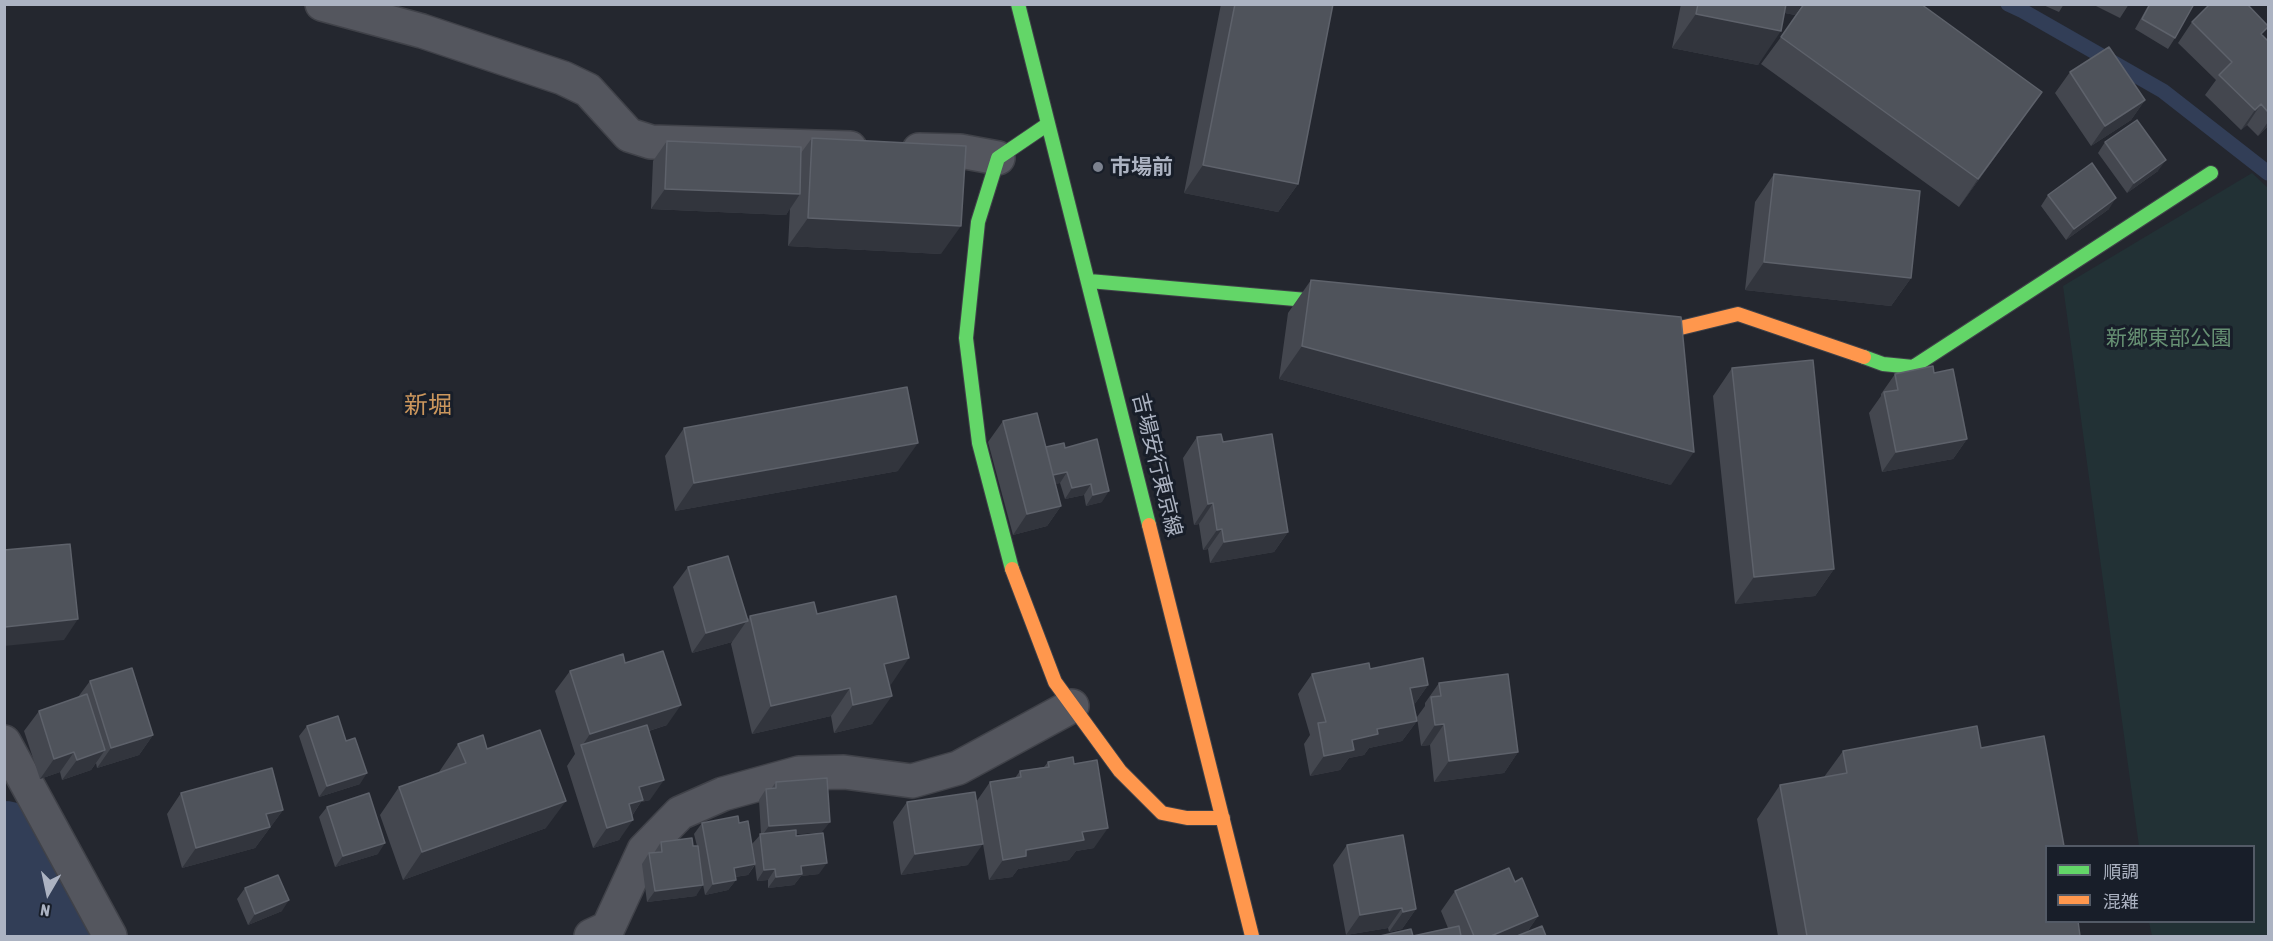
<!DOCTYPE html>
<html>
<head>
<meta charset="utf-8">
<style>
	body { margin:0 }
	#map { position:relative; width:2273px; height:941px; overflow:hidden; background:#24272f; font-family:"Asap Condensed","Noto Sans JP",sans-serif }
	canvas { display:block }
	.frame { position:absolute; inset:0; border:6px solid #acb3c2; pointer-events:none }
	.legend { position:absolute; left:2045px; top:845px; width:210px; height:78px; box-sizing:border-box; background:#181e29; border:2px solid #535a66; margin:0; padding:8px 10px; list-style:none; font-size:18px; color:#acb3c2 }
	.legend li { display:flex; align-items:center; gap:12px; height:30px }
	.legend b { width:30px; border:2px solid #535a66 }
	.north { position:absolute; left:18px; top:863px; width:60px; height:60px; -webkit-text-stroke:4px #181e29; paint-order:stroke; rotate:189deg; font-size:16px; font-weight:700; line-height:24px; text-align:center; color:#acb3c2 }
	.north::after { content:''; display:block; margin:auto; width:21px; height:27px; background:#acb3c2; clip-path:polygon(50% 0,100% 100%,50% 72%,0 100%) }
</style>
</head>
<body>
<div id="map">
<canvas width="2273" height="941"></canvas>
<div class="frame"></div>
<ul class="legend">
<li><b style="height:8px;background:#63d668"></b>順調</li>
<li><b style="height:8px;background:#ff974d"></b>混雑</li>
</ul>
<div class="north">N</div>
</div>
<script>
const g = document.querySelector('canvas').getContext('2d');
g.lineJoin = 'round';
function paint(path, color) {
  g.fillStyle = color;
  g.fill(path, 'evenodd');
}
function toPath(rows) {
  const path = new Path2D();
  for (const r of rows) {
    path.moveTo(r[0], r[1]);
    for (let i = 2; i < r.length; i += 2) path.lineTo(r[i], r[i + 1]);
  }
  return path;
}
function stroke(path, color, width, dash) {
  g.strokeStyle = color;
  g.lineWidth = width;
  g.lineCap = dash ? 'butt' : 'round';
  g.setLineDash(dash || []);
  g.stroke(path);
}
function write(font, color, halo, rows, align = 'center') {
  g.font = font + ' "Asap Condensed","Noto Sans JP",sans-serif';
  g.lineWidth = 6;
  g.setLineDash([]);
  g.textBaseline = 'middle';
  g.strokeStyle = halo;
  g.fillStyle = color;
  for (const [text, x, y, turn = 0] of rows) {
    g.save();
    g.translate(x, y);
    g.rotate((+turn || 0) * Math.PI / 180);
    g.textAlign = isNaN(turn) ? turn : align;
    if (halo) g.strokeText(text, 0, 0);
    g.fillText(text, 0, 0);
    g.restore();
  }
}
const green = toPath([
	[2252,173,2268,188,2268,936,2152,936,2149,922,2254,922,2254,846,2139,846,2063,286]
]);
const stream = toPath([
	[2008,4,2023,11,2163,91,2268,173]
]);
const river = toPath([
	[4,845,57,936]
]);
const street = toPath([
	[322,4,422,31,563,78,588,90,629,135,651,142,850,148],
	[919,150,960,151,998,158],
	[4,742,110,936],
	[591,936,608,928,644,850,680,813,723,794,799,773,844,772,912,781,958,768,1072,706]
]);
const fast = toPath([
	[1018,4,1149,525],
	[1089,281,1341,303],
	[1864,357,1883,364,1913,367,2211,173],
	[1012,569,979,443,966,338,978,222,998,158,1048,124]
]);
const slow = toPath([
	[1638,329,1668,331,1738,314,1864,357],
	[1149,525,1252,936],
	[1012,569,1055,682,1120,771,1162,813,1187,818,1223,818]
]);
const wall = toPath([
	[1221,4,1333,4,1298,184,1278,212,1184,193],
	[1681,4,1802,4,1795,15,1785,13,1758,65,1672,48],
	[2041,4,2064,4,2059,12],
	[2092,4,2129,4,2120,18],
	[2149,4,2194,4,2175,38,2168,49,2135,29],
	[2192,22,2263,36,2268,41,2268,126,2258,136,2247,125,2241,130,2205,95,2216,80,2178,43],
	[1781,37,2022,120,1959,207,1761,64],
	[2070,72,2145,100,2131,120,2091,146,2055,93],
	[812,138,941,254,788,246,790,208,786,215,651,209,653,161,667,141,801,153],
	[2105,142,2158,171,2127,193,2098,153],
	[1774,174,1911,278,1891,306,1745,290,1755,202],
	[2048,195,2109,209,2066,240,2041,206],
	[1311,280,1671,485,1279,379,1288,313],
	[1732,368,1834,569,1815,596,1735,604,1713,396],
	[1895,374,1967,439,1953,459,1882,472,1869,413,1881,396,1881,394],
	[1003,421,1046,447,1065,448,1097,439,1102,502,1086,506,1084,495,1065,499,1060,483,1055,484,1061,506,1047,526,1013,535,988,442],
	[684,428,898,471,675,511,665,456],
	[1197,437,1223,442,1288,532,1274,552,1210,563,1208,549,1203,550,1199,524,1194,525,1183,458],
	[688,567,747,621,750,616,817,614,890,686,872,724,834,733,831,716,752,734,731,644,732,642,692,653,673,587],
	[625,663,667,725,649,731,650,800,641,802,632,816,619,840,593,848,567,766,575,754,555,691,570,671],
	[1370,669,1428,685,1414,705,1417,721,1402,741,1369,748,1364,755,1349,758,1340,770,1310,776,1304,744,1310,735,1298,694,1312,674],
	[90,681,153,735,139,755,97,768,96,763,91,770,62,780,60,772,40,779,24,731,39,711,78,697],
	[1439,683,1518,752,1504,773,1434,782,1430,745,1421,746,1417,717,1425,706,1425,703],
	[307,726,360,784,319,797,299,736],
	[458,744,487,749,546,828,403,880,380,815,399,787,440,773,439,772],
	[1981,748,2080,936,1778,936,1757,819,1780,785,1824,777,1843,751],
	[1048,762,1074,764,1094,848,1076,851,1069,860,1018,869,1012,877,989,880,976,802,990,782,1015,778,1020,771,1044,767],
	[776,782,822,832,796,834,819,874,801,876,794,885,768,888,768,880,757,881,755,865,748,875,735,877,736,880,728,890,705,895,702,879,696,896,647,902,642,864,649,853,654,853,661,842,697,846,694,834,702,823,739,823,754,859,752,844,761,834,759,800,766,789,771,789],
	[181,793,283,810,255,848,182,868,167,814],
	[907,802,968,865,901,875,893,822],
	[327,807,378,854,335,867,319,817],
	[1347,845,1416,909,1402,929,1389,932,1388,928,1346,935,1333,865],
	[1515,882,1538,916,1527,932,1546,936,1413,936,1448,928,1441,911,1455,891],
	[245,888,282,911,248,925,237,899]
]);
const shadedWall = toPath([
	[1772,4,1802,4,1795,15,1768,10],
	[1696,14,1781,31,1758,65,1672,48],
	[2042,92,2022,120,1959,207,1978,179],
	[2145,100,2131,120,2091,146,2105,126],
	[2261,104,2247,125,2241,130,2255,110],
	[2268,122,2268,126,2258,136],
	[2166,160,2158,171,2127,193,2134,183],
	[1203,165,1298,184,1278,212,1184,193],
	[665,189,800,194,786,215,651,209],
	[2116,198,2109,209,2066,240,2074,229],
	[808,218,961,226,941,254,788,246],
	[1764,262,1911,278,1891,306,1745,290],
	[1302,346,1694,452,1671,485,1279,379],
	[1967,439,1953,459,1882,472,1896,452],
	[918,443,898,471,675,511,694,483],
	[1067,472,1060,483,1045,486,1053,475],
	[1091,484,1084,495,1065,499,1072,488],
	[1109,491,1102,502,1086,506,1093,495],
	[1213,503,1199,524,1194,525,1208,504],
	[1061,506,1047,526,1013,535,1027,514],
	[1222,529,1208,549,1203,550,1217,530],
	[1288,532,1274,552,1210,563,1224,542],
	[1834,569,1815,596,1735,604,1754,577],
	[78,619,64,640,4,646,5,627],
	[746,622,732,642,692,653,706,633],
	[909,658,890,686,884,664],
	[1428,685,1414,705,1396,709,1410,688],
	[850,688,831,716,752,734,771,706],
	[892,696,872,724,834,733,853,705],
	[681,705,667,725,583,752,582,746,590,734],
	[1417,721,1402,741,1369,748,1364,755,1349,758,1340,770,1310,776,1324,756,1352,740,1377,729],
	[1444,724,1430,745,1421,746,1435,725],
	[153,735,139,755,97,768,111,748],
	[105,750,91,770,62,780,77,760],
	[74,752,60,772,40,779,54,759],
	[1518,752,1504,773,1434,782,1449,761],
	[367,773,360,784,319,797,327,786],
	[664,780,650,800,641,802,629,820,615,824,639,787],
	[566,801,546,828,403,880,422,852],
	[283,810,255,848,182,868,196,848,266,814],
	[633,820,619,840,593,848,607,828],
	[830,822,822,832,761,837,769,826],
	[1108,828,1094,848,1076,851,1069,860,1018,869,1012,877,989,880,1003,860,1026,850,1082,832],
	[385,843,378,854,335,867,343,856],
	[983,844,968,865,901,875,915,854],
	[827,863,819,874,801,876,794,885,768,888,776,877,801,866],
	[755,864,748,875,726,878,734,868],
	[775,869,768,880,757,881,764,870],
	[736,880,728,890,705,895,713,884],
	[703,885,696,896,647,902,655,891],
	[289,900,282,911,248,925,255,914],
	[1402,908,1388,928,1346,935,1360,915],
	[1416,909,1402,929,1389,932,1403,912],
	[1538,916,1524,936,1491,936]
]);
const building = toPath([
	[1235,4,1333,4,1298,184,1203,165,1235,4],
	[1698,4,1786,4,1781,31,1696,14,1698,4],
	[1804,4,1921,4,2042,92,1978,179,1781,37,1804,4],
	[2150,4,2194,4,2175,38,2142,19,2150,4],
	[2210,4,2247,4,2268,26,2268,27,2261,34,2268,41,2268,112,2261,104,2255,110,2219,75,2232,62,2192,22,2210,4],
	[2109,47,2145,100,2105,126,2070,72,2109,47],
	[2137,120,2166,160,2134,183,2105,142,2137,120],
	[812,138,966,146,961,226,808,218,812,138],
	[667,141,801,147,800,194,665,189,667,141],
	[2092,163,2116,198,2074,229,2048,195,2092,163],
	[1774,174,1920,191,1911,278,1764,262,1774,174],
	[1311,280,1681,317,1694,452,1302,346,1311,280],
	[1813,360,1834,569,1754,577,1732,368,1813,360],
	[1933,366,1934,373,1953,369,1967,439,1896,452,1884,392,1898,390,1895,374,1933,366],
	[907,387,918,443,694,483,684,428,907,387],
	[1037,413,1061,506,1027,514,1003,421,1037,413],
	[1221,434,1223,442,1272,434,1288,532,1224,542,1222,529,1217,530,1213,503,1208,504,1197,437,1221,434],
	[1097,439,1109,491,1093,495,1091,484,1072,488,1067,472,1053,475,1046,447,1064,443,1065,448,1097,439],
	[70,544,78,619,5,627,4,550,70,544],
	[728,556,748,621,706,633,688,567,728,556],
	[896,596,909,658,884,664,892,696,853,705,850,688,771,706,750,616,814,602,817,614,896,596],
	[663,651,681,705,590,734,570,671,623,654,625,663,663,651],
	[1423,658,1428,685,1410,688,1417,721,1377,729,1378,734,1352,740,1354,750,1324,756,1318,723,1326,722,1312,674,1369,663,1370,669,1423,658],
	[132,668,153,735,111,748,90,681,132,668],
	[1508,674,1518,752,1449,761,1444,724,1435,725,1431,697,1441,696,1439,683,1508,674],
	[87,694,105,750,77,760,74,752,54,759,39,711,87,694],
	[338,716,346,741,355,738,367,773,327,786,307,726,338,716],
	[647,725,664,780,639,787,643,800,629,804,633,820,607,828,581,745,647,725],
	[1977,726,1981,748,2044,736,2064,846,2046,846,2046,921,2078,921,2080,936,1807,936,1780,785,1847,773,1843,751,1977,726],
	[540,730,566,801,422,852,399,787,466,763,458,744,483,735,487,749,540,730],
	[1073,757,1074,764,1097,760,1108,828,1082,832,1084,840,1026,850,1026,856,1003,860,990,782,1021,777,1020,771,1049,767,1048,762,1073,757],
	[272,768,283,810,266,814,270,827,196,848,181,793,272,768],
	[827,778,830,822,769,826,766,789,776,788,776,782,827,778],
	[975,792,983,844,915,854,907,802,975,792],
	[369,793,385,843,343,856,327,807,369,793],
	[738,816,739,823,748,821,755,864,734,868,736,880,713,884,702,823,738,816],
	[796,830,796,836,823,833,827,863,801,866,802,874,776,877,775,869,764,870,760,834,796,830],
	[1403,835,1416,909,1403,912,1402,908,1360,915,1347,845,1403,835],
	[692,838,693,846,698,846,703,885,655,891,649,853,662,852,661,842,692,838],
	[1509,868,1515,882,1522,878,1538,916,1491,936,1474,936,1455,891,1509,868],
	[278,875,289,900,255,914,245,888,278,875],
	[1459,926,1461,936,1413,936,1459,926],
	[1542,926,1546,936,1517,936,1542,926],
	[1411,929,1413,936,1380,936,1411,929]
]);
const markers = [
	[1098,167,6,"#7c828f"]
];
const poiNames = [
	["市場前",1110,167]
];
const parkNames = [
	["新郷東部公園",2169,338]
];
const streetNames = [
	["吉場安行東京線",1157,465,76]
];
const quarterNames = [
	["新堀",428,405]
];
paint(green, '#223135');
stroke(stream, '#323e57', 15);
stroke(river, '#323e57', 88);
stroke(street, '#404249', 36);
stroke(fast, '#404249', 16);
stroke(slow, '#404249', 16);
stroke(street, '#54565e', 33);
stroke(fast, '#63d668', 14);
stroke(slow, '#ff974d', 14);
paint(wall, '#44474f');
paint(shadedWall, '#32353d');
paint(building, '#4f535b');
stroke(building, '#5e626b', 1.5);
for (const [x, y, r, color] of markers) {
  const dot = new Path2D();
  dot.arc(x, y, r, 0, 2 * Math.PI);
  g.fillStyle = color;
  g.fill(dot);
  stroke(dot, '#181e29', 2);
}
write('bold 21px', '#acb3c2', '#181e29', poiNames, 'left');
write('21px', '#669073', '#181e29', parkNames);
write('21px', '#acb3c2', '#181e29', streetNames);
write('24px', '#cc975d', '#181e29', quarterNames);
</script>
</body>
</html>
